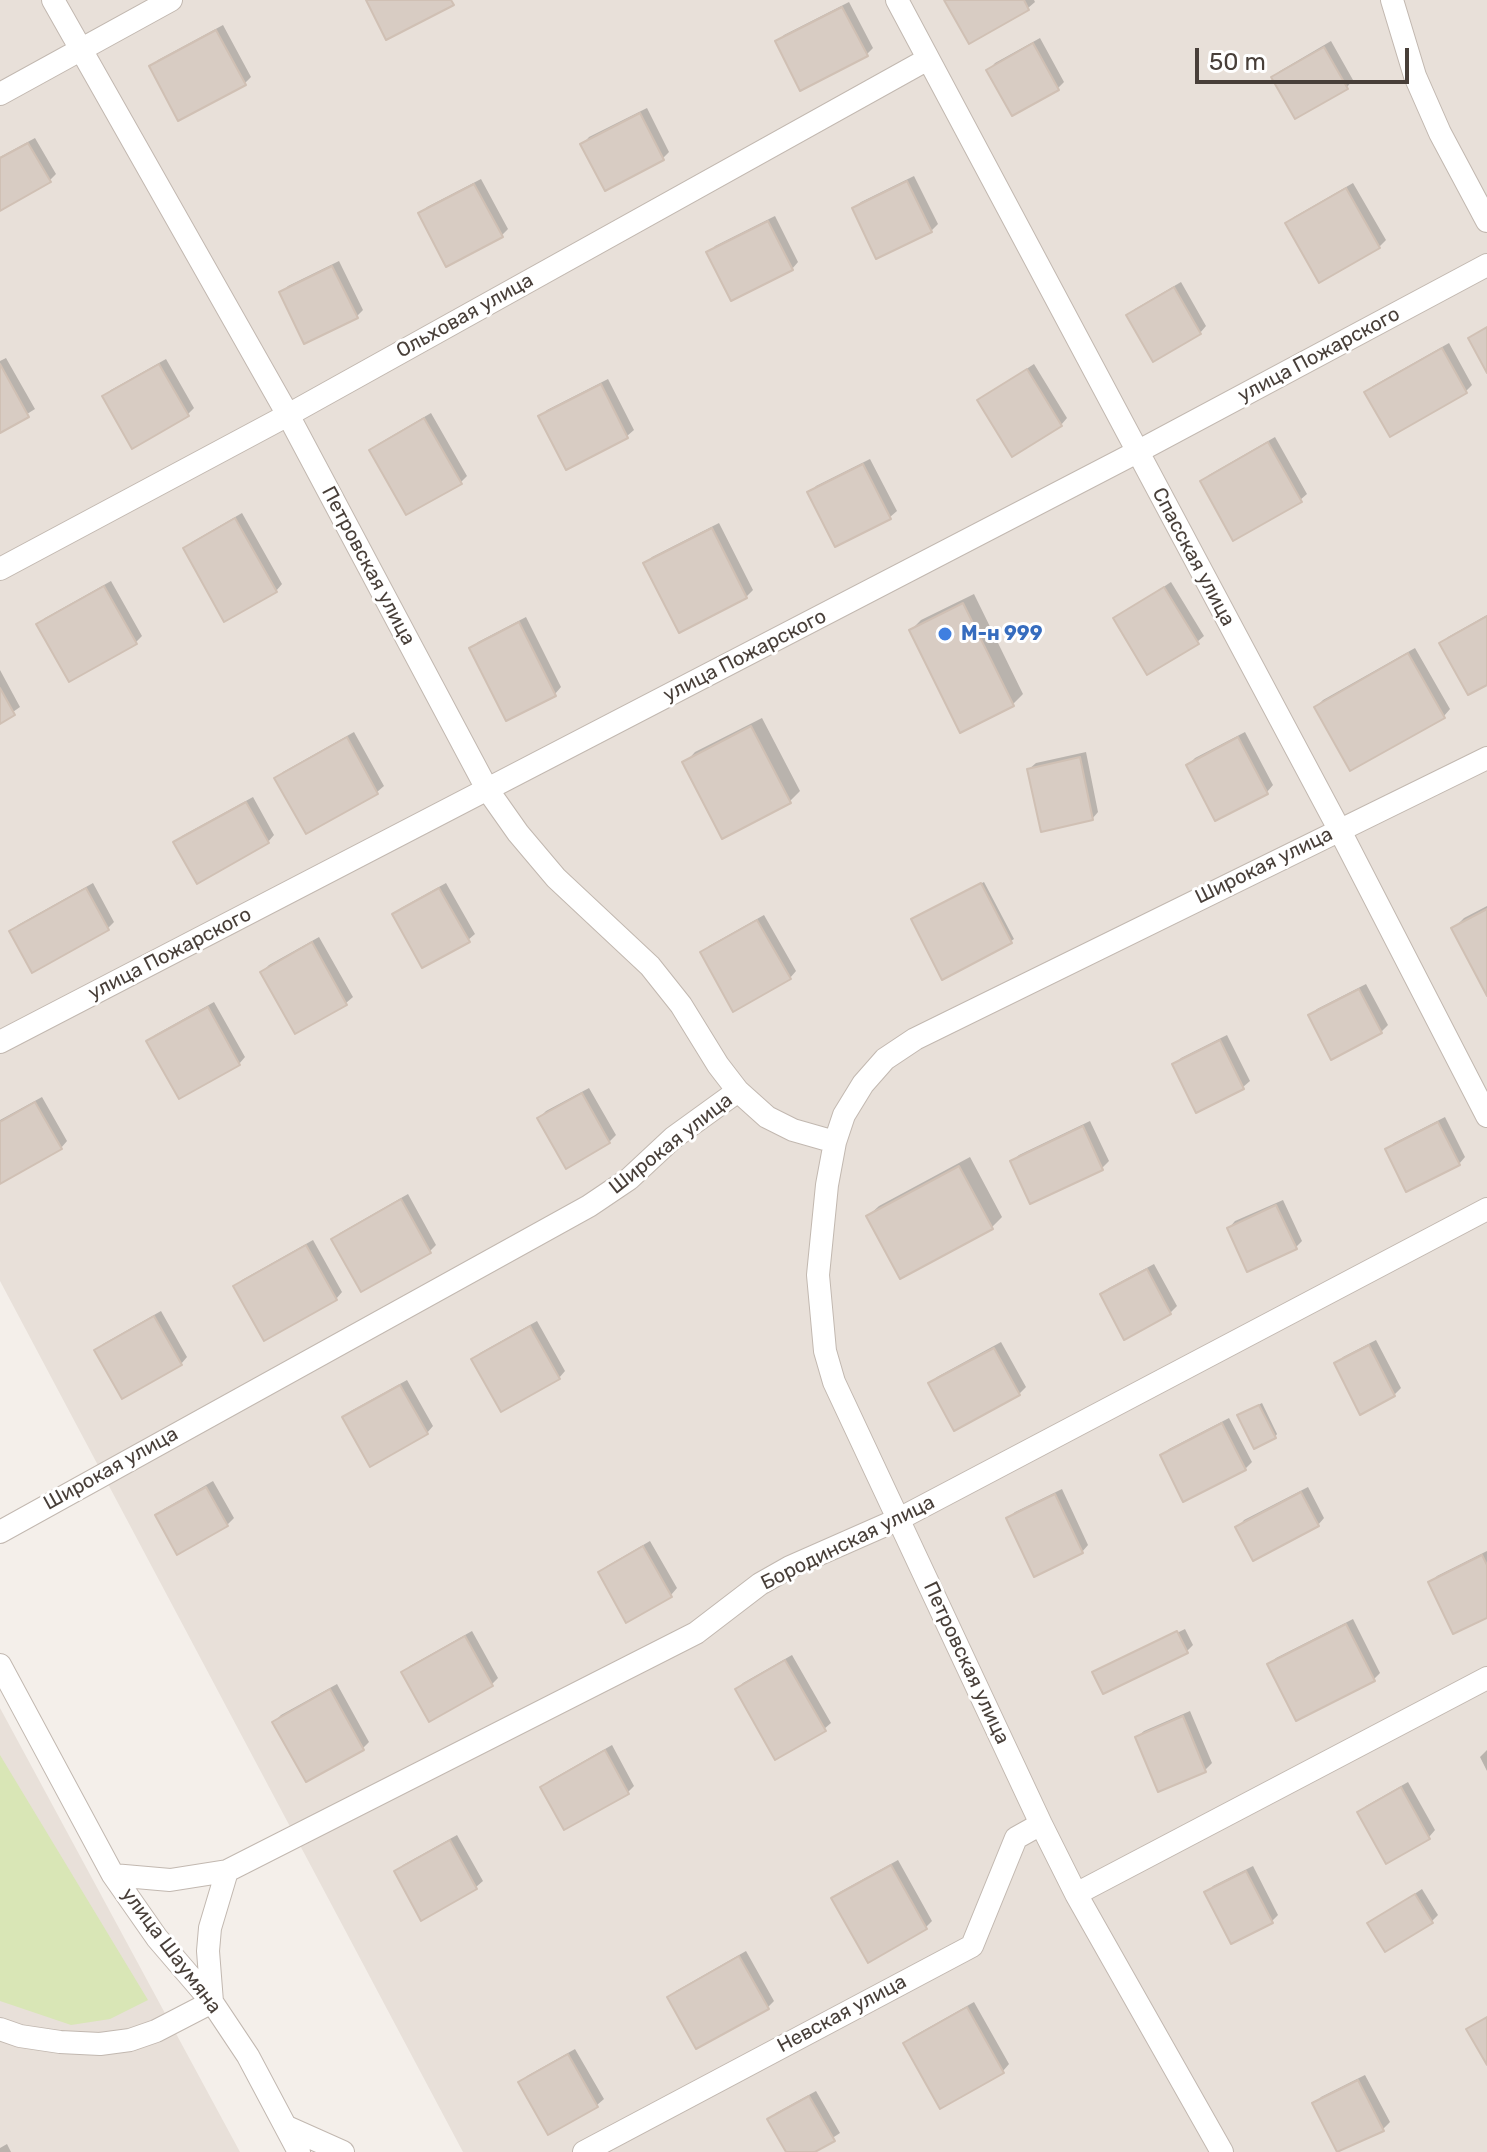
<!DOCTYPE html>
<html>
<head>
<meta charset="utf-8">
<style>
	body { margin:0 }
	#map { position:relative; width:1487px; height:2152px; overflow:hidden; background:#f4efea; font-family:Rubik,sans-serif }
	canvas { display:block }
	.scale { position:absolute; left:1195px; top:48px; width:214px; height:36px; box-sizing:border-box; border:4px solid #483f39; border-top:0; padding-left:10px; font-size:24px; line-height:28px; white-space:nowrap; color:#483f39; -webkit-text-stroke:6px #fff; paint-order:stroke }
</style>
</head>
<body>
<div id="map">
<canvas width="1487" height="2152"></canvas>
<div class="scale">50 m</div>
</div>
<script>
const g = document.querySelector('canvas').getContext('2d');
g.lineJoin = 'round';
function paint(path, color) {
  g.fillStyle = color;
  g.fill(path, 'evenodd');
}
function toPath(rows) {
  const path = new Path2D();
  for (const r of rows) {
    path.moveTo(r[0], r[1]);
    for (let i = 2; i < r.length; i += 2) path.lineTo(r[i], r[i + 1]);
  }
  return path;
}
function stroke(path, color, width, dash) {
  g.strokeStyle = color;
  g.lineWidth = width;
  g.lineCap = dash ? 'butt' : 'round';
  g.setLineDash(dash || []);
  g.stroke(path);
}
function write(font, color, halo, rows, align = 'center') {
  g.font = font + ' Rubik,sans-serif';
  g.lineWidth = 6;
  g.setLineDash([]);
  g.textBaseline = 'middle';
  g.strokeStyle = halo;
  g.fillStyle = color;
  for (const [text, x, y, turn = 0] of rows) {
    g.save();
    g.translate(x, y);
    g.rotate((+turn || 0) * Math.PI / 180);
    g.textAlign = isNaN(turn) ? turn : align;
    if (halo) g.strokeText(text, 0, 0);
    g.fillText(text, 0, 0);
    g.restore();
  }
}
const residential = toPath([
	[0,0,1487,0,1487,2152,463,2152,0,1281],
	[0,1708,240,2152,0,2152]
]);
const green = toPath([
	[0,1755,148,2000,110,2019,71,2025,0,2001]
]);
const shadow = toPath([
	[946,0,1034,0,1035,2,1028,8],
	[849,2,873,48,867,54,777,42,784,35],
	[223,25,251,77,244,84,151,66,158,60],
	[1040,38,1064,82,1058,88,989,70,995,63],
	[1331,41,1353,80,1347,87,1295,116,1273,77,1280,71],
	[647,108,669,152,663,158,583,144,589,137],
	[35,138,56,174,49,181,0,209,0,157],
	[914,176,938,224,931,231,854,208,861,202],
	[481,179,508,229,501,236,420,214,427,207],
	[1353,183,1386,240,1379,247,1287,224,1294,217],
	[775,216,798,262,792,269,709,253,715,246],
	[339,261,363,310,357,316,281,293,288,286],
	[1181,282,1206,326,1200,333,1129,315,1135,309],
	[1449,343,1472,385,1466,391,1366,392,1373,386],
	[6,358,35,409,0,431,0,361],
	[166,359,194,408,187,415,104,396,111,390],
	[1034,364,1067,418,1061,425,979,400],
	[608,379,634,430,627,436,540,416,547,410],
	[431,413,467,476,460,483,372,450,378,444],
	[1275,437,1307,494,1300,500,1202,481,1209,475],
	[870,459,897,511,890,517,810,493,816,486],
	[242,513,282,584,276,591,185,548,192,542],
	[719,523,753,590,746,597,646,563,652,557],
	[111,581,142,636,136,642,39,624,45,618],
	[1171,582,1204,636,1197,642,1116,618],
	[974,594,1023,694,1013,704,911,630,921,620],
	[1487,615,1487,682,1442,643,1448,637],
	[526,617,561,687,555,694,471,648,478,642],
	[1415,648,1450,709,1444,716,1316,707,1323,700],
	[0,670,20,707,0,721],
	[762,718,800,791,790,801,685,763,695,752],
	[354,732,384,786,377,792,307,832,277,778,283,772],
	[1245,732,1273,785,1267,792,1188,765,1195,758],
	[1086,752,1098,812,1092,819,1029,769,1036,763],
	[253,797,274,835,268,842,176,843,182,836],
	[984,882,1014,939,1011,941,916,917],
	[93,883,114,922,108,928,12,932,18,925],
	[446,883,475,934,468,940,395,914,401,908],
	[1487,906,1487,991,1454,928,1464,918],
	[764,915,796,971,790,978,702,953,709,946],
	[319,937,353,997,346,1003,296,1032,262,972,269,965],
	[1366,984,1388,1025,1381,1032,1310,1016,1317,1009],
	[214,1002,245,1057,239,1064,149,1041,155,1035],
	[1227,1035,1250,1081,1243,1087,1197,1111,1174,1065,1181,1058],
	[589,1088,616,1135,609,1142,539,1118,546,1111],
	[42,1097,67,1141,61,1148,0,1182,0,1120],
	[1445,1117,1465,1157,1459,1164,1387,1150,1394,1143],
	[1090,1121,1109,1161,1102,1168,1031,1202,1012,1161,1019,1155],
	[970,1157,1002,1217,992,1227,901,1276,868,1216,879,1206],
	[408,1194,436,1245,430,1251,333,1239,340,1233],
	[1283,1200,1302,1241,1295,1248,1229,1228,1235,1221],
	[313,1240,342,1292,336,1299,235,1287,242,1280],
	[1154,1264,1177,1306,1170,1313,1102,1294,1109,1288],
	[161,1311,187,1357,181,1364,97,1350,103,1344],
	[537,1321,565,1371,559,1378,474,1360,480,1353],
	[1376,1340,1401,1388,1394,1395,1337,1364,1343,1357],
	[1001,1342,1026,1387,1019,1394,930,1384,937,1377],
	[407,1380,433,1426,427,1433,345,1418,351,1411],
	[1262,1403,1277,1434,1275,1437,1242,1413],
	[1229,1418,1252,1462,1245,1469,1162,1456,1169,1449],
	[213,1481,234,1518,227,1525,178,1552,157,1516,164,1509],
	[1308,1487,1324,1518,1318,1525,1238,1527,1244,1520],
	[1062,1489,1088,1545,1082,1552,1008,1518,1015,1512],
	[650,1541,677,1588,671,1595,600,1572,607,1566],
	[1487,1551,1487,1616,1430,1583,1437,1576],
	[1353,1619,1380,1673,1374,1679,1270,1664,1276,1658],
	[1185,1629,1193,1645,1187,1651,1095,1673,1100,1668,1100,1671],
	[472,1631,498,1678,492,1684,404,1672,410,1666],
	[792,1655,831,1723,824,1729,737,1689,743,1683],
	[337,1684,369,1742,363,1748,274,1722,281,1715],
	[1190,1711,1212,1763,1205,1770,1137,1737,1144,1731],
	[612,1745,634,1786,628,1792,542,1787,549,1781],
	[1487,1750,1487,1771,1480,1757],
	[1408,1782,1435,1830,1429,1837,1359,1813,1366,1806],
	[457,1835,483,1881,476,1887,396,1872,403,1865],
	[898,1860,932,1921,925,1928,834,1899,840,1892],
	[1253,1866,1278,1915,1272,1921,1207,1893,1213,1886],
	[1422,1889,1438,1915,1431,1922,1370,1923],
	[746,1951,774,2001,768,2007,669,1997,676,1991],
	[974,2002,1009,2064,1003,2071,906,2044,912,2037],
	[575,2049,604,2099,597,2105,549,2133,521,2083,527,2076],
	[1365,2075,1390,2122,1383,2129,1339,2151,1315,2104,1321,2097],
	[816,2091,840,2133,811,2152,788,2152,770,2119,776,2113],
	[7,2144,11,2152,0,2152,0,2148]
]);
const building = toPath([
	[366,0,451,0,454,5,386,40,366,0],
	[944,0,1024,0,1029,10,969,44,944,0],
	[842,7,868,56,800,91,775,41,842,7],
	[216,30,246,85,178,121,149,66,216,30],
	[1033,43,1059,90,1012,116,986,70,1033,43],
	[1324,47,1348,89,1295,119,1271,77,1324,47],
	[640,113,664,160,605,191,580,144,640,113],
	[28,143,51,182,0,211,0,158,28,143],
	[907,181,932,232,876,259,852,208,907,181],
	[474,184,503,237,446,267,418,213,474,184],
	[1346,188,1380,248,1319,283,1285,223,1346,188],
	[768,221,793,270,731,301,706,252,768,221],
	[332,266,358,318,304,344,279,292,332,266],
	[1174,287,1201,334,1153,362,1126,315,1174,287],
	[1487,327,1487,373,1468,338,1487,327],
	[1442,348,1467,393,1390,437,1364,392,1442,348],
	[0,364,29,417,0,433,0,364],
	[159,364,189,416,132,449,102,396,159,364],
	[1027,369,1062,426,1012,457,977,400,1027,369],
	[601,384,628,438,566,470,538,416,601,384],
	[424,418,462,484,406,515,369,450,424,418],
	[1268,442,1302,502,1233,541,1200,481,1268,442],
	[863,464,891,519,835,547,807,492,863,464],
	[235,518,277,592,224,622,183,548,235,518],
	[712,528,747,598,679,633,643,563,712,528],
	[104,586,137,644,69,682,36,624,104,586],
	[1164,587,1199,644,1147,675,1113,618,1164,587],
	[963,603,1014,706,960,733,909,630,963,603],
	[1487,616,1487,685,1468,695,1439,643,1487,616],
	[519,622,556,696,506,721,469,648,519,622],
	[1408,653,1445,718,1350,771,1314,707,1408,653],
	[0,688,15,715,0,724,0,688],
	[751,726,791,803,722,839,682,762,751,726],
	[347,737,378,794,306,834,274,778,347,737],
	[1238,737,1268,794,1215,821,1186,765,1238,737],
	[1080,757,1093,820,1041,832,1027,769,1080,757],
	[246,802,269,843,197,884,173,842,246,802],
	[981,883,1012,943,942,980,911,919,981,883],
	[86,888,109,930,32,973,9,931,86,888],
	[439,888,470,942,422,968,392,914,439,888],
	[1487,909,1487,996,1451,928,1487,909],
	[757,920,791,979,733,1012,700,952,757,920],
	[312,942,347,1005,295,1034,260,972,312,942],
	[1359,989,1382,1033,1331,1060,1308,1015,1359,989],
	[208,1007,240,1065,179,1099,146,1041,208,1007],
	[1220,1040,1244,1089,1196,1113,1172,1064,1220,1040],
	[582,1093,610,1143,566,1169,537,1118,582,1093],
	[35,1102,62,1149,0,1184,0,1122,35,1102],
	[1438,1122,1460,1165,1406,1192,1385,1149,1438,1122],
	[1083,1126,1103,1170,1030,1204,1010,1161,1083,1126],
	[959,1166,993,1229,900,1279,866,1216,959,1166],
	[401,1199,431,1253,361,1292,331,1239,401,1199],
	[1276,1205,1297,1249,1247,1272,1227,1228,1276,1205],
	[306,1245,337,1300,264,1341,233,1286,306,1245],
	[1147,1269,1171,1314,1124,1340,1100,1294,1147,1269],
	[154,1316,182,1365,122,1399,94,1350,154,1316],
	[530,1326,560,1379,501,1412,471,1359,530,1326],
	[1369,1345,1395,1396,1360,1415,1334,1363,1369,1345],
	[994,1348,1020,1395,954,1431,928,1383,994,1348],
	[400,1385,428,1434,370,1467,342,1417,400,1385],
	[1259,1405,1276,1438,1254,1449,1237,1415,1259,1405],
	[1222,1423,1246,1470,1183,1502,1160,1455,1222,1423],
	[206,1487,228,1526,177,1555,155,1515,206,1487],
	[1301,1492,1319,1526,1253,1561,1235,1527,1301,1492],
	[1055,1494,1083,1553,1034,1577,1006,1518,1055,1494],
	[643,1546,672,1597,626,1623,598,1572,643,1546],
	[1482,1555,1487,1565,1487,1618,1453,1634,1428,1582,1482,1555],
	[1346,1624,1375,1681,1296,1721,1267,1664,1346,1624],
	[1177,1631,1188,1653,1103,1694,1092,1672,1177,1631],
	[465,1636,493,1686,429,1722,401,1672,465,1636],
	[785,1660,826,1731,775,1760,735,1689,785,1660],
	[330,1689,364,1750,306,1782,272,1722,330,1689],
	[1183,1716,1206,1772,1158,1792,1135,1737,1183,1716],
	[605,1750,629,1794,564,1830,540,1787,605,1750],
	[1401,1787,1430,1839,1386,1864,1357,1812,1401,1787],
	[450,1840,477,1889,421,1921,394,1871,450,1840],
	[891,1865,927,1929,868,1963,831,1898,891,1865],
	[1246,1871,1273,1923,1231,1944,1204,1892,1246,1871],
	[1415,1894,1433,1923,1385,1952,1367,1923,1415,1894],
	[739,1956,769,2009,696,2049,667,1997,739,1956],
	[967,2007,1004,2073,940,2109,903,2043,967,2007],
	[1487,2017,1487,2065,1466,2029,1487,2017],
	[568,2054,598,2107,548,2135,518,2082,568,2054],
	[1358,2080,1384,2131,1337,2152,1312,2103,1358,2080],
	[809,2096,835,2141,815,2152,786,2152,767,2119,809,2096]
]);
const minor = toPath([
	[53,0,288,415,487,789,518,833,556,878,650,966,681,1005,718,1065,738,1091,767,1117,793,1130,835,1142],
	[897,0,1339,829,1487,1116],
	[1392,0,1415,76,1440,133,1487,221],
	[0,94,171,0],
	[0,569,288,415,928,59],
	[0,1042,1137,452,1487,265],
	[0,1532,589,1206,629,1179,673,1138,738,1091],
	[0,1665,113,1875,157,1938,212,2002,248,2056,299,2152],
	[113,1875,170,1880,227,1871,696,1633,760,1584,790,1567,899,1519,1487,1209],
	[1076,1894,1487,1678],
	[0,2029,20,2036,60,2042,100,2044,130,2040,156,2031,212,2002,208,1951,210,1928,227,1871],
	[287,2127,343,2152],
	[584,2152,972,1946,1016,1838,1041,1824],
	[1222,2152,1076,1894,1041,1824,834,1382,825,1351,818,1275,827,1185,835,1142,844,1115,863,1084,885,1059,915,1039,1487,758]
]);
const markers = [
	[945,634,8,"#3f7fe0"]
];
const streetNames = [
	["Ольховая улица",465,316,-29],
	["улица Пожарского",1319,355,-28],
	["Спасская улица",1193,557,62],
	["Петровская улица",368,566,62],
	["улица Пожарского",745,656,-27],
	["Широкая улица",1264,866,-26],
	["улица Пожарского",170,954,-27],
	["Широкая улица",671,1144,-38],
	["Широкая улица",111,1469,-29],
	["Бородинская улица",848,1543,-26],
	["Петровская улица",966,1663,65],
	["улица Шаумяна",171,1951,53],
	["Невская улица",842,2014,-28]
];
const shopNames = [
	["М-н 999",961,634]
];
paint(residential, '#e8e0d9');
paint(green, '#d9e6b6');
paint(shadow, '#0003');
paint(building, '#d8ccc3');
stroke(building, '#d0c0b4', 2);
stroke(minor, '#c2b8b0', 24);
stroke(minor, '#fff', 22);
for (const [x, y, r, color] of markers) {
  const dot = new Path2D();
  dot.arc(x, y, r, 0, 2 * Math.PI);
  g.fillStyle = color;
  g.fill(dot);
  stroke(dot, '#fff', 3);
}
write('20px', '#483f39', '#fff', streetNames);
write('bold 20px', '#366cbe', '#fff', shopNames, 'left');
</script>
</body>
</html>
